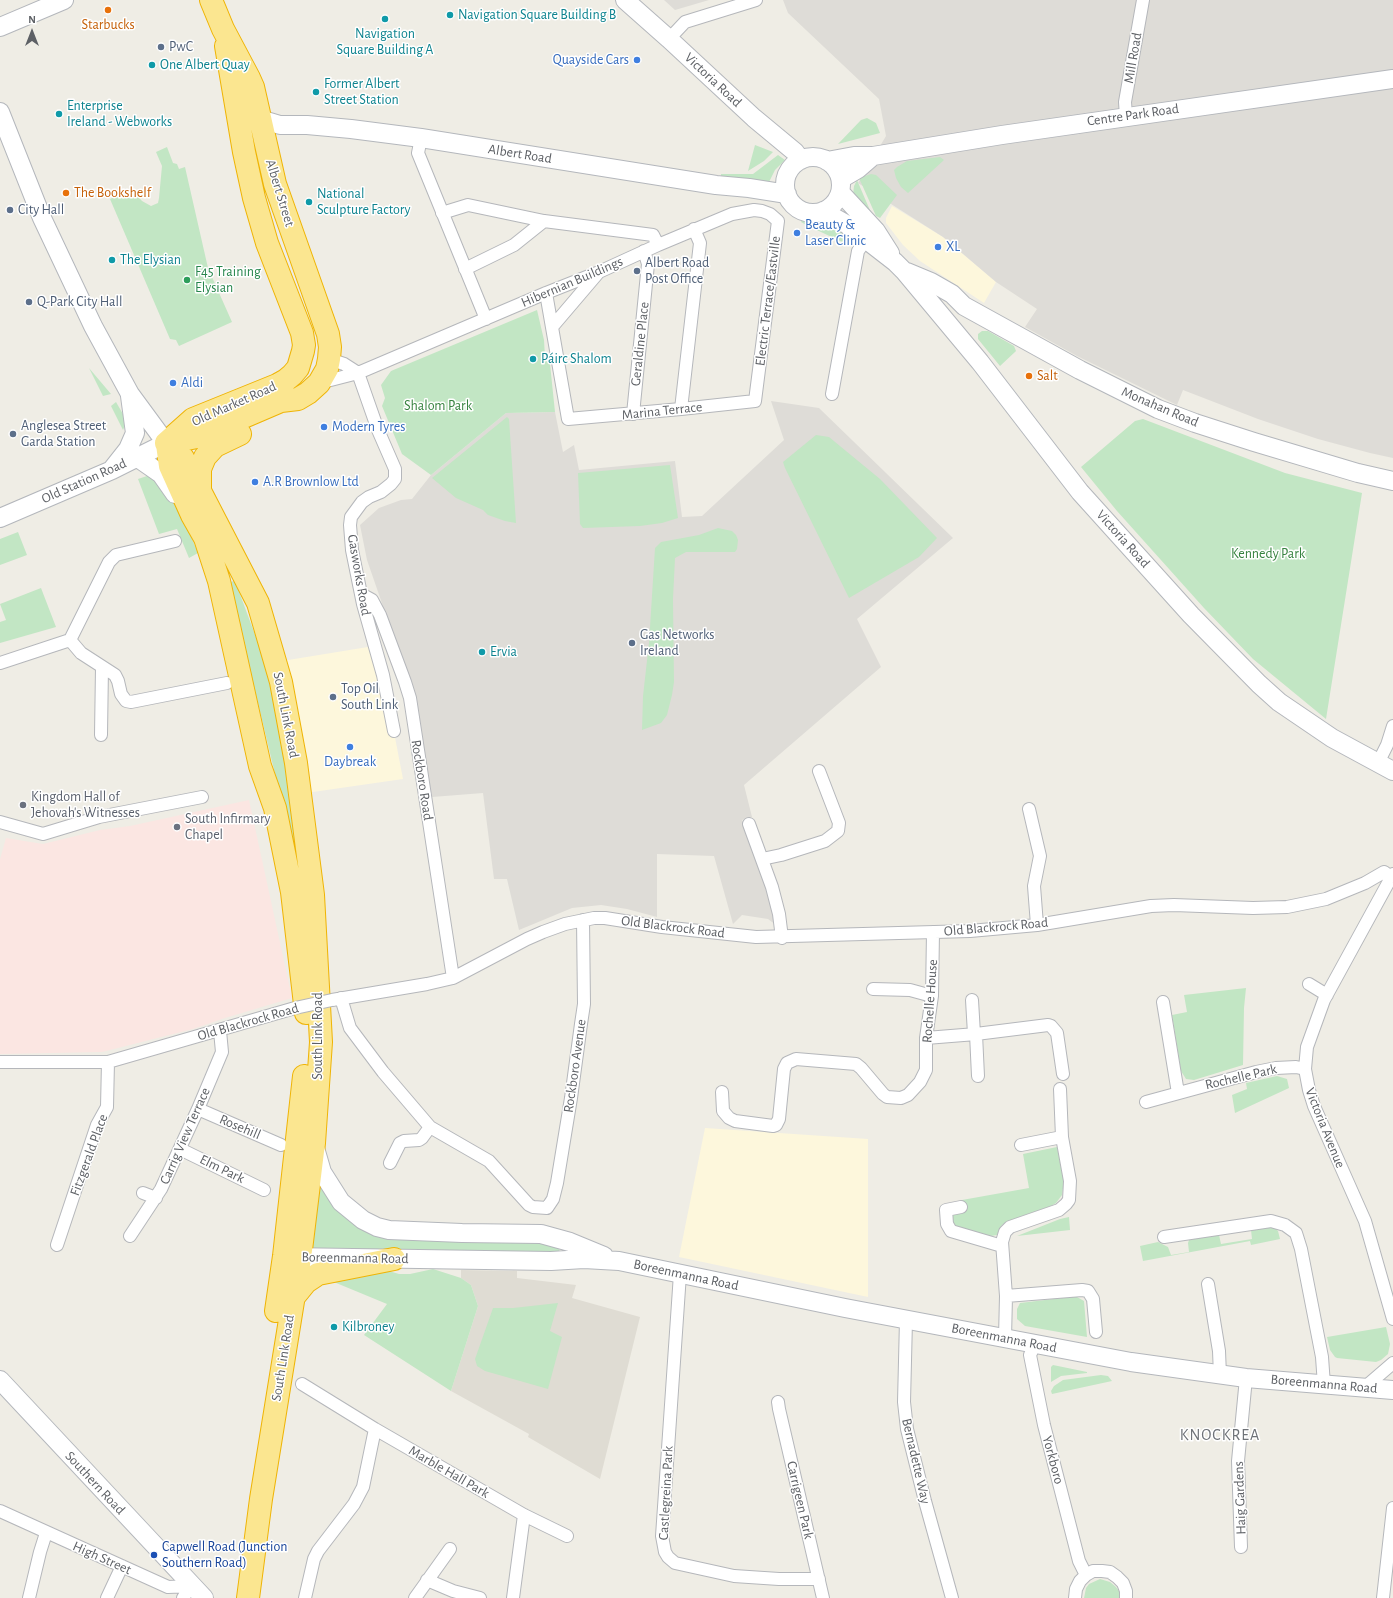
<!DOCTYPE html>
<html>
<head>
<meta charset="utf-8">
<style>
	body { margin:0 }
	#map { position:relative; width:1393px; height:1598px; overflow:hidden; background:#efede5; font-family:"Alegreya Sans",sans-serif }
	canvas { display:block }
	.north { position:absolute; left:12px; top:12px; width:40px; height:40px; -webkit-text-stroke:3px #fff; paint-order:stroke; rotate:0deg; font-size:11px; font-weight:700; line-height:16px; text-align:center; color:#5d6065 }
	.north::after { content:''; display:block; margin:auto; width:14px; height:18px; background:#5d6065; clip-path:polygon(50% 0,100% 100%,50% 72%,0 100%) }
</style>
</head>
<body>
<div id="map">
<canvas width="1393" height="1598"></canvas>
<div class="north">N</div>
</div>
<script>
const g = document.querySelector('canvas').getContext('2d');
g.lineJoin = 'round';
function paint(path, color) {
  g.fillStyle = color;
  g.fill(path, 'evenodd');
}
function toPath(rows) {
  const path = new Path2D();
  for (const r of rows) {
    if (r.length === 3) {
      path.moveTo(r[0] + r[2], r[1]);
      path.arc(r[0], r[1], r[2], 0, 2 * Math.PI);
      continue;
    }
    path.moveTo(r[0], r[1]);
    for (let i = 2; i < r.length; i += 2) path.lineTo(r[i], r[i + 1]);
  }
  return path;
}
function stroke(path, color, width, dash) {
  g.strokeStyle = color;
  g.lineWidth = width;
  g.lineCap = dash ? 'butt' : 'round';
  g.setLineDash(dash || []);
  g.stroke(path);
}
function write(font, color, halo, rows, align = 'center') {
  g.font = font + ' "Alegreya Sans",sans-serif';
  g.lineWidth = 3;
  g.setLineDash([]);
  g.textBaseline = 'middle';
  g.strokeStyle = halo;
  g.fillStyle = color;
  for (const [text, x, y, turn = 0] of rows) {
    g.save();
    g.translate(x, y);
    g.rotate((+turn || 0) * Math.PI / 180);
    g.textAlign = isNaN(turn) ? turn : align;
    if (halo) g.strokeText(text, 0, 0);
    g.fillText(text, 0, 0);
    g.restore();
  }
}
const commercial = toPath([
	[892,206,943,237,996,282,984,303,920,261,903,245,886,223,886,218],
	[374,646,383,675,403,779,299,794,276,662],
	[705,1128,868,1139,868,1297,679,1257]
]);
const industrial = toPath([
	[664,0,709,0,675,10],
	[783,0,1393,0,1393,458,1370,453,1318,439,1258,419,1183,390,1177,405,1077,356,1025,327,1037,309,996,282,943,237,858,183,886,136,879,99,788,13],
	[771,401,819,408,953,538,857,619,881,667,744,785,752,817,742,820,772,900,776,925,768,919,742,915,733,924,714,856,657,854,657,917,627,909,601,905,572,908,519,930,507,879,494,879,483,793,432,797,418,716,385,612,367,560,360,525,379,508,401,500,412,499,431,475,506,413,555,412,563,452,574,445,579,470,675,461,682,517,702,516,784,440]
]);
const education = toPath([
	[461,1270,517,1271,517,1278,576,1285,572,1298,640,1317,600,1479,528,1437,529,1434,451,1391,478,1306,471,1285,461,1278]
]);
const medical = toPath([
	[249,800,292,998,225,1018,193,1029,102,1052,0,1054,0,859,6,838,43,844,100,830,130,826]
]);
const green = toPath([
	[867,118,876,123,880,133,838,144,861,120],
	[755,145,773,152,764,161,748,171],
	[167,147,173,163,177,164,179,169,185,167,208,268,232,322,179,346,176,340,170,339,110,199,122,193,123,194,130,192,131,194,134,192,142,201,151,206,158,203,159,198,162,166,156,152],
	[778,155,785,160,775,170,769,182,721,179,721,174,753,174],
	[940,157,944,160,908,193,901,187,896,178,894,170,897,167,907,161],
	[871,174,876,175,897,195,880,218,876,216,859,178],
	[857,180,872,215,853,195,854,186],
	[802,219,809,219,843,232,849,245,808,226,801,222],
	[537,310,544,340,545,357,550,364,555,412,506,413,431,475,402,454,382,406,385,398,381,385,391,371],
	[982,331,988,331,1014,346,1016,351,1015,352,1000,366,978,339,978,334],
	[89,368,111,394,103,396],
	[116,402,127,421,123,430,111,406],
	[507,417,509,419,516,523,505,521,488,515,483,510,456,498,432,478],
	[1143,419,1285,473,1362,493,1326,719,1253,659,1204,608,1117,511,1081,467,1135,421],
	[816,435,829,437,880,479,937,538,919,557,849,598,785,468,783,462],
	[670,465,678,518,662,523,640,526,583,528,580,524,578,473],
	[150,475,156,477,180,510,198,553,189,558,177,529,159,534,138,479],
	[718,528,732,531,736,535,738,540,737,549,735,552,686,552,675,558,673,599,674,682,672,695,667,715,661,723,642,730,643,696,649,643,655,548,661,542,699,535],
	[18,532,27,555,0,565,0,539],
	[235,581,263,656,278,713,291,789,301,894,287,824,229,582],
	[41,588,56,627,0,643,0,622,6,620,0,604],
	[1246,988,1244,1008,1243,1065,1194,1080,1186,1079,1181,1071,1172,1015,1187,1012,1184,995],
	[1277,1076,1287,1079,1289,1088,1235,1113,1232,1095,1247,1089,1246,1083],
	[1057,1147,1064,1182,1062,1195,1056,1203,1051,1206,1011,1220,1002,1225,997,1235,991,1236,975,1233,961,1229,953,1225,952,1216,953,1214,963,1210,962,1200,1029,1188,1023,1154],
	[318,1178,326,1196,337,1209,351,1220,528,1239,560,1247,559,1252,551,1254,309,1249],
	[1069,1217,1070,1230,1017,1236,1060,1219],
	[1268,1227,1275,1228,1278,1231,1280,1239,1251,1245,1250,1241,1143,1261,1140,1246,1158,1242,1168,1247,1171,1255,1189,1252,1188,1243,1189,1240,1191,1239,1219,1235,1221,1244,1252,1239,1251,1230],
	[382,1269,399,1274,410,1274,433,1269,461,1278,471,1285,478,1306,451,1391,364,1335,387,1304,329,1280],
	[1070,1297,1077,1297,1084,1301,1087,1337,1025,1326,1017,1319,1017,1309,1020,1303],
	[558,1303,550,1331,562,1337,548,1389,485,1371,477,1366,475,1359,493,1308,513,1308],
	[1386,1327,1390,1344,1388,1354,1381,1360,1376,1362,1337,1358,1335,1357,1330,1350,1327,1337],
	[1053,1365,1087,1372,1087,1373,1061,1376,1051,1382,1051,1367],
	[1101,1375,1108,1376,1112,1381,1052,1394,1051,1391,1054,1386,1063,1380],
	[1100,1579,1110,1582,1116,1587,1119,1591,1120,1598,1084,1598,1086,1588,1089,1584]
]);
const street = toPath([
	[669,39,685,22,756,0],
	[1126,116,1125,102,1143,0],
	[421,138,418,153,486,319],
	[442,213,468,205,544,221,653,235,658,245],
	[465,269,514,245,544,221],
	[552,327,598,273],
	[329,359,344,364,358,373],
	[358,373,378,430,395,469,395,479,391,484,381,492,369,497,362,502,351,517,350,525,352,550,363,604,383,675,394,731],
	[319,383,358,373,546,293,599,272,658,245,732,214,754,210,762,211,770,214,778,221,755,401,681,409,568,419,546,293],
	[832,394,858,251,866,240,870,236],
	[681,409,700,243,694,229],
	[633,414,648,264,644,251],
	[361,594,372,600,380,615,405,682,410,698,453,978],
	[70,640,81,653,115,675,118,681,121,694,126,701,131,702,227,683],
	[0,663,70,640,109,562,116,555,175,541],
	[101,735,102,667],
	[1378,763,1387,745,1393,726],
	[1029,809,1040,856,1034,886,1037,925],
	[0,822,43,834,99,817,202,797],
	[749,824,772,887,779,914,782,938],
	[762,859,781,855,825,841,838,831,839,823,819,771],
	[1393,874,1324,1000,1307,1047,1305,1069,1309,1090,1314,1106,1365,1221,1393,1319],
	[1309,984,1327,995],
	[873,989,910,990,932,996],
	[341,998,350,1028,383,1072,430,1127,489,1161,529,1205,533,1207,547,1208,553,1199,557,1183,571,1098,581,1024,584,1004,583,920],
	[332,1000,427,984,453,978,527,939,543,932,565,924,594,918,605,918,662,927,756,937,970,931,1037,925,1151,906,1174,905,1253,908,1287,907,1326,899,1365,883,1384,872,1391,877],
	[972,1000,974,1034],
	[1163,1002,1178,1093],
	[976,1034,978,1076],
	[926,1038,976,1034,1048,1025,1051,1026,1057,1033,1063,1074],
	[0,1062,108,1062,295,1008],
	[722,1092,723,1111,729,1118,735,1121,773,1126,776,1125,779,1119,784,1069,787,1063,796,1059,856,1064,861,1068,883,1094,887,1097,901,1098,908,1095,920,1082,926,1070,926,1038,932,996,933,932],
	[1146,1102,1256,1072,1276,1068,1296,1067,1305,1069],
	[198,1109,281,1145],
	[1021,1145,1062,1137],
	[180,1149,264,1190],
	[390,1163,400,1143,404,1141,419,1140,422,1138,430,1127],
	[143,1193,156,1198],
	[961,1207,946,1210,947,1224,951,1231,1002,1246],
	[130,1236,161,1189,198,1109,222,1052,220,1031],
	[1164,1237,1271,1221,1285,1225,1296,1233,1301,1249,1322,1357,1324,1385],
	[57,1245,97,1125,107,1107,108,1062],
	[680,1274,662,1536,665,1552,668,1557,675,1563,734,1576,779,1579,819,1579],
	[1208,1284,1219,1351,1220,1375],
	[1006,1296,1082,1290,1088,1291,1093,1299,1096,1332],
	[906,1320,904,1402,907,1429,925,1501,952,1598],
	[1005,1338,1006,1296,1002,1242,1005,1232,1010,1227,1059,1210,1066,1204,1069,1200,1070,1181,1062,1137,1060,1089],
	[1035,1344,1030,1355,1044,1425,1079,1561,1086,1575],
	[302,1384,375,1429,524,1515,567,1536],
	[1364,1388,1393,1363],
	[778,1402,779,1409,823,1598],
	[0,1511,168,1587,191,1586],
	[1241,1547,1238,1461,1246,1378],
	[427,1580,453,1591,480,1598],
	[29,1598,40,1552,46,1533],
	[107,1598,122,1566],
	[183,1598,191,1586],
	[305,1598,314,1559,318,1551,354,1504,363,1487,375,1429],
	[415,1598,450,1549],
	[513,1598,524,1515],
	[1075,1598,1076,1589,1080,1581,1086,1575,1093,1571,1102,1571,1110,1572,1117,1577,1123,1583,1126,1591,1126,1598],
	[1383,1598,1393,1508]
]);
const secondary = toPath([
	[625,0,669,39,754,118,795,152,801,160],
	[0,27,64,0],
	[0,112,42,218,93,326,130,394,166,443,112,470,0,518],
	[250,116,280,125,307,125,351,129,421,138,716,185,749,188,787,194],
	[813,185,28],
	[827,161,854,156,873,156,1002,135,1393,79],
	[841,179,858,169,873,156],
	[840,192,876,231,890,253],
	[823,211,846,224,895,262,905,272,980,362,1080,492,1191,615,1259,684,1279,702,1332,738,1393,771],
	[907,272,931,282,952,294,964,306,1080,370,1158,409,1195,423,1254,442,1358,473,1393,481],
	[138,458,161,474,175,494],
	[113,468,128,449,135,433,130,396],
	[315,1148,322,1172,341,1202,363,1220,377,1227,389,1230,462,1233,541,1234,570,1242,604,1256],
	[287,1257,551,1261,584,1259,619,1261,845,1308,1131,1362,1246,1378,1393,1390],
	[0,1380,204,1598]
]);
const highway = toPath([
	[166,443,183,458,258,603,281,682,296,763,313,895,321,1042,314,1143,300,1258,261,1499,248,1598],
	[166,443,197,437,281,401,298,399,308,393,319,383,327,369,329,359,330,347,328,334,275,184,253,87,249,78,223,29,211,0],
	[166,443,193,419,277,385,286,380,292,375,298,368,303,351,304,345,302,333,267,243,254,198,244,152,226,46],
	[167,444,170,466,192,515,205,538,219,581,260,766,275,808,292,892,306,1013],
	[200,490,200,469,205,457,215,446,240,434],
	[293,1298,306,1282,318,1274,394,1259],
	[276,1311,284,1256,304,1076]
]);
const streetBridge = toPath([
	[295,1008,332,1000]
]);
const markers = [
	[108,10,4,"#e8710a"],
	[450,15,4,"#0f9aa8"],
	[385,19,4,"#0f9aa8"],
	[161,47,4,"#5c6f8a"],
	[637,60,4,"#3f7fe0"],
	[152,65,4,"#0f9aa8"],
	[316,92,4,"#0f9aa8"],
	[59,114,4,"#0f9aa8"],
	[66,193,4,"#e8710a"],
	[309,202,4,"#0f9aa8"],
	[10,210,4,"#5c6f8a"],
	[797,233,4,"#3f7fe0"],
	[938,247,4,"#3f7fe0"],
	[112,260,4,"#0f9aa8"],
	[637,271,4,"#5c6f8a"],
	[187,280,4,"#2e9e5b"],
	[29,302,4,"#5c6f8a"],
	[533,359,4,"#0f9aa8"],
	[1029,376,4,"#e8710a"],
	[173,383,4,"#3f7fe0"],
	[324,427,4,"#3f7fe0"],
	[13,434,4,"#5c6f8a"],
	[255,482,4,"#3f7fe0"],
	[632,643,4,"#5c6f8a"],
	[482,652,4,"#0f9aa8"],
	[333,697,4,"#5c6f8a"],
	[350,747,4,"#3f7fe0"],
	[23,805,4,"#6b7280"],
	[177,827,4,"#6b7280"],
	[334,1327,4,"#0f9aa8"],
	[154,1555,4,"#1a4fb4"]
];
const cultureNames = [
	["Navigation Square Building B",458,15],
	["Navigation",385,34,"center"],
	["Square Building A",385,50,"center"],
	["One Albert Quay",160,65],
	["Former Albert",324,84],
	["Street Station",324,100],
	["Enterprise",67,106],
	["Ireland - Webworks",67,122],
	["National",317,194],
	["Sculpture Factory",317,210],
	["The Elysian",120,260],
	["Páirc Shalom",541,359],
	["Ervia",490,652],
	["Kilbroney",342,1327]
];
const foodNames = [
	["Starbucks",108,25,"center"],
	["The Bookshelf",74,193],
	["Salt",1037,376]
];
const serviceNames = [
	["PwC",169,47],
	["City Hall",18,210],
	["Albert Road",645,263],
	["Post Office",645,279],
	["Q-Park City Hall",37,302],
	["Anglesea Street",21,426],
	["Garda Station",21,442],
	["Gas Networks",640,635],
	["Ireland",640,651],
	["Top Oil",341,689],
	["South Link",341,705]
];
const streetNames = [
	["Mill Road",1133,58,-80],
	["Victoria Road",713,80,43],
	["Centre Park Road",1133,115,-8],
	["Albert Road",520,154,9],
	["Albert Street",280,193,73],
	["Hibernian Buildings",572,282,-23],
	["Electric Terrace/Eastville",768,301,-83],
	["Geraldine Place",640,344,-84],
	["Old Market Road",234,404,-24],
	["Monahan Road",1160,407,23],
	["Marina Terrace",662,411,-6],
	["Old Station Road",84,481,-24],
	["Victoria Road",1123,539,48],
	["Gasworks Road",359,575,80],
	["South Link Road",286,715,79],
	["Rockboro Road",422,780,81],
	["Old Blackrock Road",673,927,7],
	["Old Blackrock Road",996,927,-5],
	["Rochelle House",930,1001,-86],
	["Old Blackrock Road",248,1022,-16],
	["South Link Road",318,1036,-90],
	["Rockboro Avenue",575,1066,-82],
	["Rochelle Park",1241,1077,-13],
	["Rosehill",240,1127,23],
	["Victoria Avenue",1325,1128,68],
	["Carrig View Terrace",185,1136,-66],
	["Fitzgerald Place",89,1155,-70],
	["Elm Park",222,1169,26],
	["Boreenmanna Road",355,1258,1],
	["Boreenmanna Road",686,1275,12],
	["Boreenmanna Road",1004,1338,11],
	["South Link Road",283,1358,-81],
	["Boreenmanna Road",1324,1384,5],
	["Yorkboro",1053,1460,75],
	["Bernadette Way",916,1461,77],
	["Marble Hall Park",449,1472,30],
	["Southern Road",95,1483,47],
	["Castlegreina Park",666,1493,-87],
	["Haig Gardens",1240,1498,-92],
	["Carrigeen Park",800,1500,77],
	["High Street",102,1558,24]
];
const shopNames = [
	["Quayside Cars",629,60,"right"],
	["Beauty &",805,225],
	["Laser Clinic",805,241],
	["XL",946,247],
	["Aldi",181,383],
	["Modern Tyres",332,427],
	["A.R Brownlow Ltd",263,482],
	["Daybreak",350,762,"center"]
];
const leisureNames = [
	["F45 Training",195,272],
	["Elysian",195,288]
];
const parkNames = [
	["Shalom Park",438,406],
	["Kennedy Park",1268,554]
];
const worshipNames = [
	["Kingdom Hall of",31,797],
	["Jehovah's Witnesses",31,813],
	["South Infirmary",185,819],
	["Chapel",185,835]
];
const transitNames = [
	["Capwell Road (Junction",162,1547],
	["Southern Road)",162,1563]
];
const quarterNames = [
	["KNOCKREA",1220,1435]
];
paint(commercial, '#fdf7dc');
paint(industrial, '#dedcd7');
paint(education, '#dfdcd3');
paint(medical, '#fbe6e2');
paint(green, '#c2e6c4');
stroke(street, '#b5b7bb', 14);
stroke(secondary, '#b4b7bc', 20);
stroke(highway, '#efb405', 24);
stroke(street, '#fff', 12);
stroke(secondary, '#fff', 18);
stroke(highway, '#fbe690', 22);
stroke(streetBridge, '#b5b7bb', 14, []);
stroke(streetBridge, '#fff', 12);
for (const [x, y, r, color] of markers) {
  const dot = new Path2D();
  dot.arc(x, y, r, 0, 2 * Math.PI);
  g.fillStyle = color;
  g.fill(dot);
  stroke(dot, '#fff', 1.5);
}
write('14px', '#0d838f', '#fff', cultureNames, 'left');
write('14px', '#c56008', '#fff', foodNames, 'left');
write('14px', '#4e5e75', '#fff', serviceNames, 'left');
write('14px', '#5d6065', '#fff', streetNames);
write('14px', '#366cbe', '#fff', shopNames, 'left');
write('14px', '#27864d', '#fff', leisureNames, 'left');
write('14px', '#36823f', '#fff', parkNames);
write('14px', '#5b616d', '#fff', worshipNames, 'left');
write('14px', '#164399', '#fff', transitNames, 'left');
g.letterSpacing = '1px';
write('16px', '#6e7277', '#fff', quarterNames);
g.letterSpacing = '0px';
</script>
</body>
</html>
